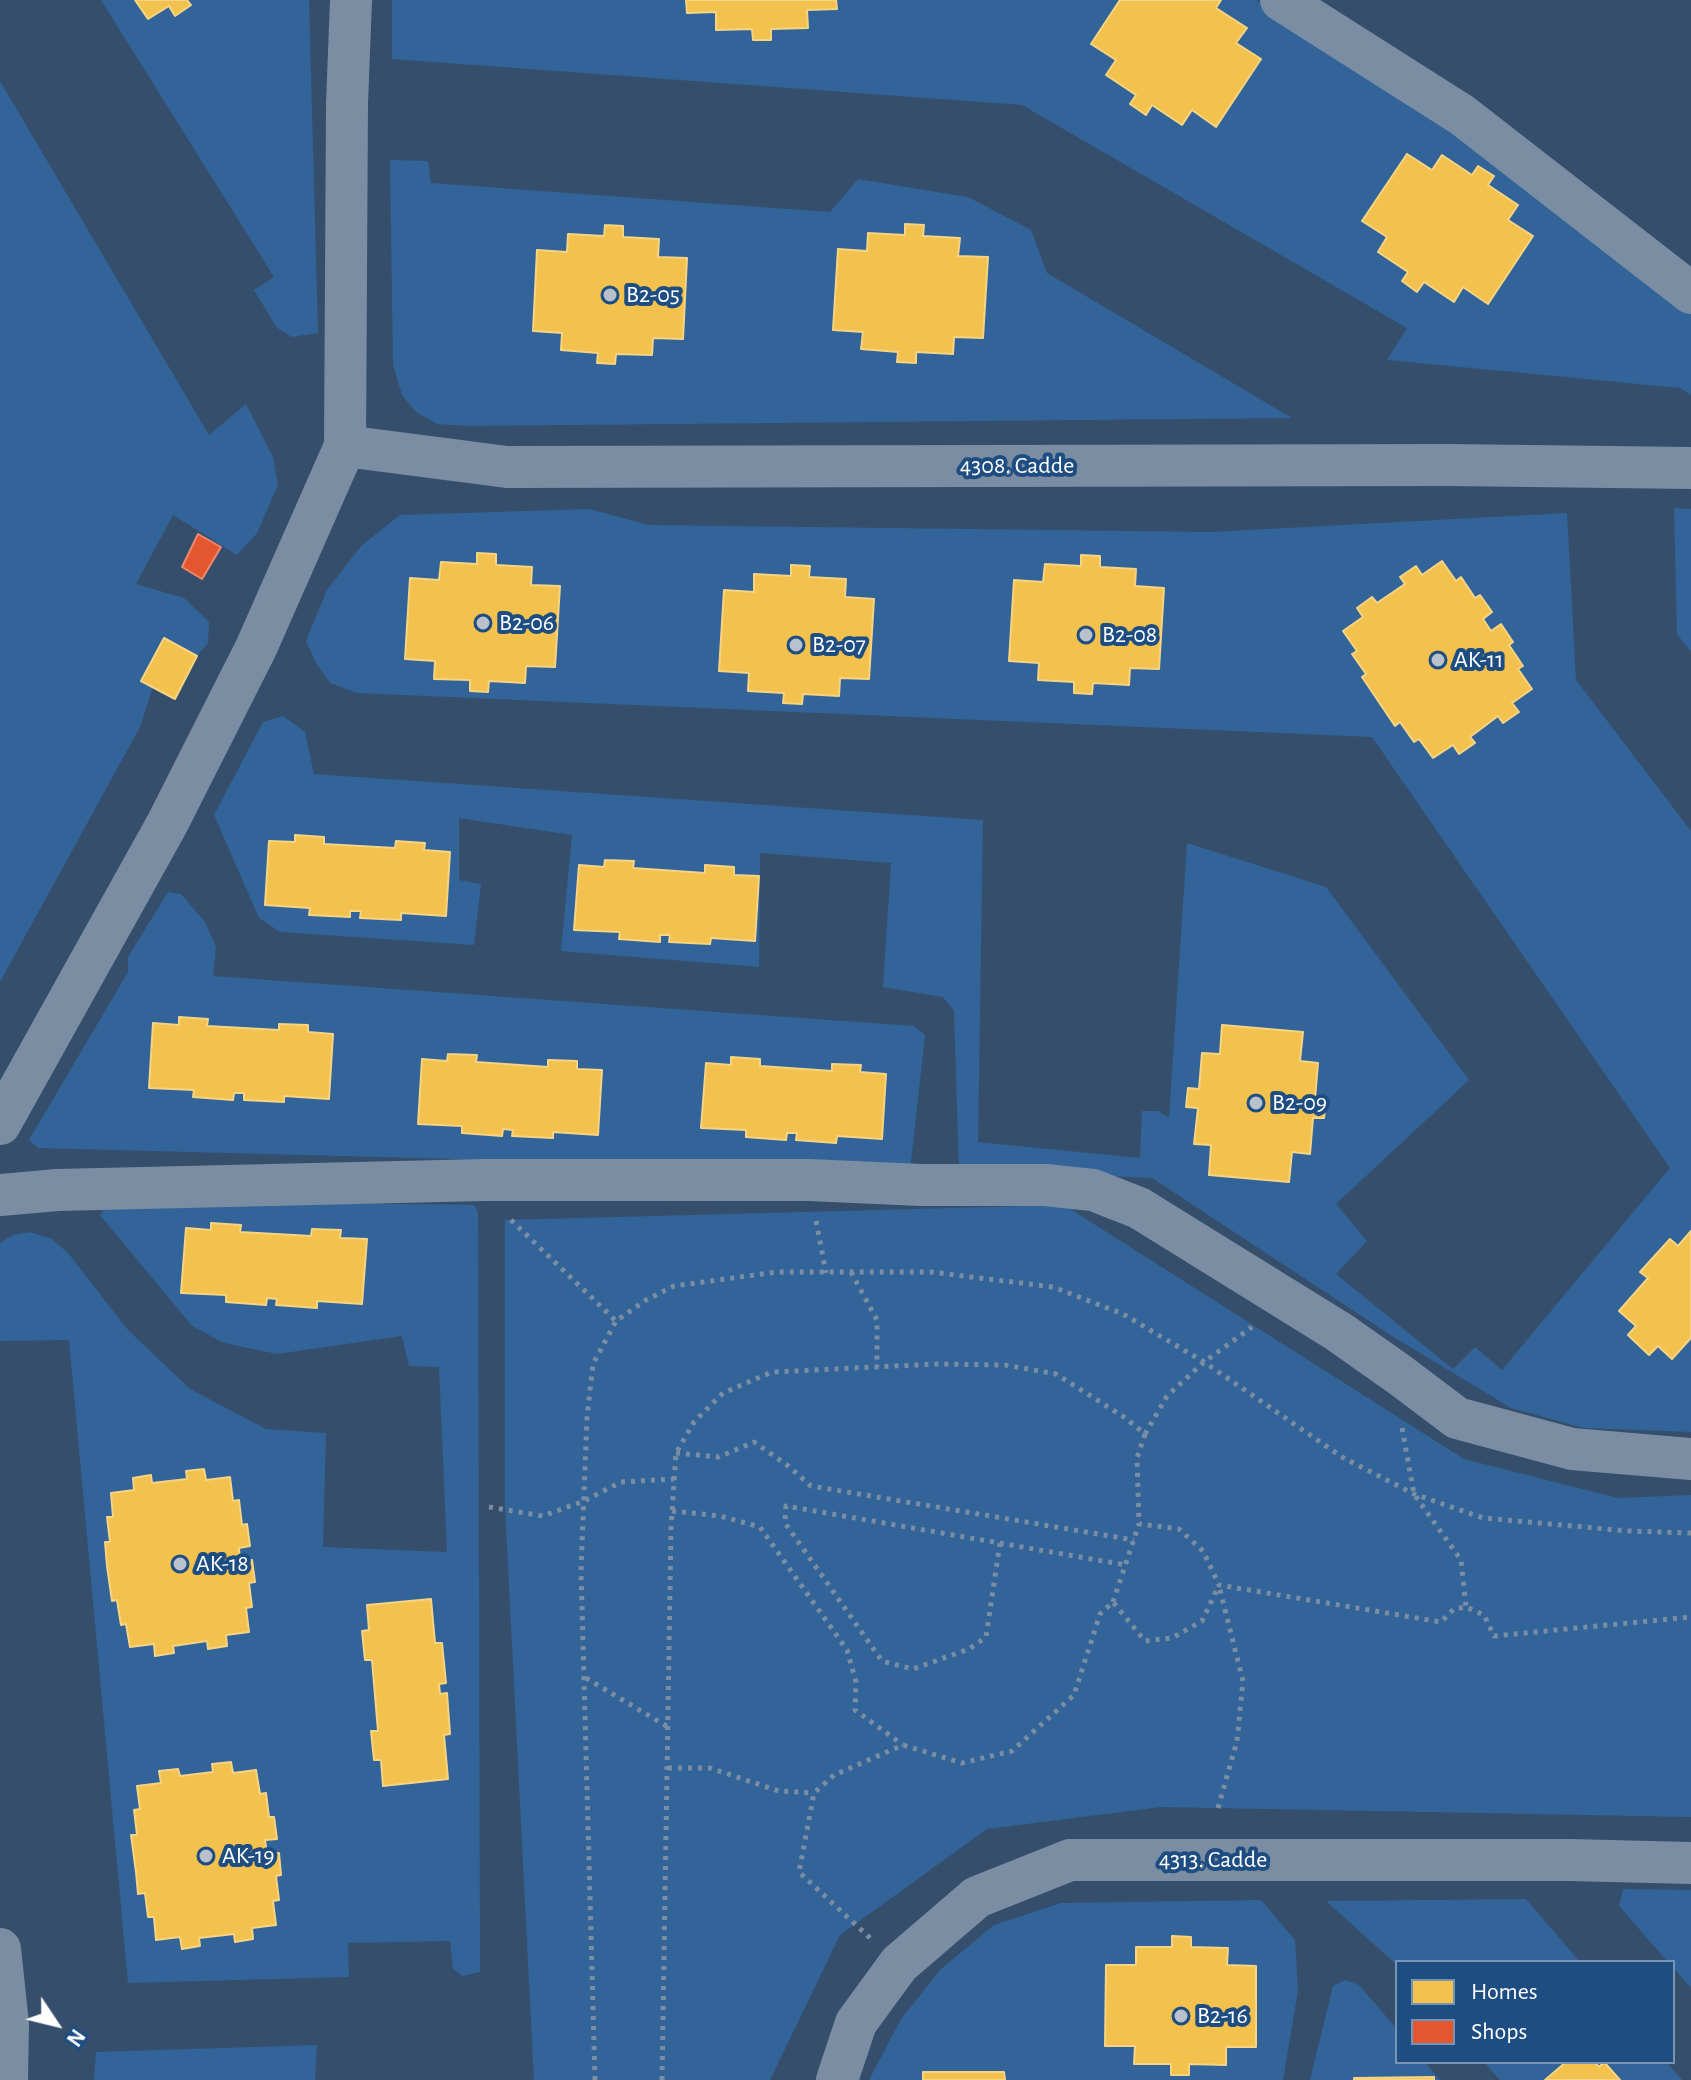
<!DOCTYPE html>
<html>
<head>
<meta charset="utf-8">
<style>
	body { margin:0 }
	#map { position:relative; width:1691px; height:2080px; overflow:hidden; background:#354e6c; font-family:"Alegreya Sans",sans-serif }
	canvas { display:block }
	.legend { position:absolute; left:1395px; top:1960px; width:280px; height:104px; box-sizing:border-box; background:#1e4d82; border:2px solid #7894b4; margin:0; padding:10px 14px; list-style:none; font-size:24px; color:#fff }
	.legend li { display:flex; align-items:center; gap:16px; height:40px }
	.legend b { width:40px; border:2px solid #7894b4 }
	.north { position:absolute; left:16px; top:1984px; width:80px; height:80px; -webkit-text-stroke:6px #1e4d82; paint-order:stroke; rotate:125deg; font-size:22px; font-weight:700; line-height:32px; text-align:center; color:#fff }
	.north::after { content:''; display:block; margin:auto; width:28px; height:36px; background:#fff; clip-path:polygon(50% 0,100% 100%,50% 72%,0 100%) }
</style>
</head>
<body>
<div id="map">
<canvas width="1691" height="2080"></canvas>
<ul class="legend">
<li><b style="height:22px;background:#f2c14e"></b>Homes</li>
<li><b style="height:22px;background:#e4572e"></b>Shops</li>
</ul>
<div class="north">N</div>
</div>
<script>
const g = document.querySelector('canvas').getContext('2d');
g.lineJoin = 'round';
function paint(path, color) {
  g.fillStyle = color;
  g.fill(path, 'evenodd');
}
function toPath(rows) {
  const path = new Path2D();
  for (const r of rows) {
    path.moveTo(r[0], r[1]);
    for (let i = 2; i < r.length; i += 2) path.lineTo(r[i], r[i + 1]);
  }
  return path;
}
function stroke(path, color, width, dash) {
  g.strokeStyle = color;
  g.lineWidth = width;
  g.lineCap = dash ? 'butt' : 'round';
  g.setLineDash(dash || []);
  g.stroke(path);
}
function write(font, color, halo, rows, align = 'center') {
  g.font = font + ' "Alegreya Sans",sans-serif';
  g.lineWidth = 8;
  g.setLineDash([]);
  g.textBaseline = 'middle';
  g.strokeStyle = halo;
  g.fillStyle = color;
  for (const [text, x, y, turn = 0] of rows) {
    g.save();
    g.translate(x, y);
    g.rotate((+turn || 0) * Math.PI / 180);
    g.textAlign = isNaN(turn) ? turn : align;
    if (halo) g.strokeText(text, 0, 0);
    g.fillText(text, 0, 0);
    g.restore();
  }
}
const green = toPath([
	[101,0,309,0,318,333,292,337,277,328,254,290,274,277],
	[392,0,1256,0,1453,124,1691,314,1691,395,1680,388,1387,360,1407,328,1022,105,392,59],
	[0,81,209,435,246,404,273,457,278,485,257,533,237,555,173,515,136,584,184,598,209,622,208,643,197,656,163,639,141,681,153,687,140,727,0,982],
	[390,160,428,161,431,183,830,212,858,179,968,197,1031,230,1047,273,1292,418,467,426,437,424,416,412,402,395,393,365],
	[1674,508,1691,509,1691,652,1677,634],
	[589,509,649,525,1211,532,1567,513,1576,680,1691,831,1691,1432,1584,1428,1511,1408,1392,1336,1152,1178,959,1169,954,1011,943,997,883,987,891,863,760,853,759,967,561,951,572,835,459,818,459,880,481,884,474,945,280,932,259,918,214,815,263,722,283,716,305,732,314,774,983,820,978,1142,1140,1158,1142,1111,1158,1111,1169,1118,1187,843,1326,887,1469,1080,1336,1204,1367,1241,1336,1274,1453,1369,1475,1347,1502,1370,1670,1168,1372,737,357,693,330,683,316,663,306,641,327,590,361,546,400,515],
	[168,892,181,894,205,922,216,947,213,976,914,1026,925,1035,910,1171,38,1148,29,1140,128,972,128,957],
	[112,1200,474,1205,478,1211,480,1972,463,1976,453,1969,450,1941,348,1943,349,1977,128,1983,69,1340,0,1341,0,1243,13,1235,30,1232,52,1239,68,1253,128,1330,190,1389,266,1429,326,1433,323,1547,447,1552,439,1367,409,1366,402,1336,277,1354,224,1343,192,1326,100,1215],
	[1064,1205,1464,1459,1618,1498,1691,1495,1691,1817,1161,1807,987,1829,840,1935,770,2080,534,2080,505,1507,505,1220],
	[1623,1889,1691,1890,1691,1988,1673,1967,1673,1962,1668,1962,1619,1906],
	[1526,1899,1580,1962,1397,1962,1397,1965,1326,1901],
	[1261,1900,1295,1940,1298,1991,1283,2080,869,2080,901,2019,941,1969,994,1925,1061,1903],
	[1345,1980,1359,1985,1397,2029,1397,2062,1425,2062,1440,2080,1310,2080,1333,1986],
	[317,2045,315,2080,94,2080,96,2052],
	[1484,2062,1666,2062,1682,2080,1500,2080]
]);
const homes = toPath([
	[135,0,187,0,191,5,175,16,169,6,148,19,135,0],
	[686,0,836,0,837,9,807,10,808,28,771,29,771,40,753,40,752,29,716,30,716,12,687,13,686,0],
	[1120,0,1221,0,1216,8,1247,28,1236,43,1261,59,1216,127,1192,110,1182,125,1152,105,1146,115,1130,104,1136,95,1106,75,1116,60,1091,44,1120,0],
	[1407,154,1432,170,1442,155,1472,175,1478,166,1494,176,1488,185,1518,205,1508,220,1533,236,1488,304,1463,287,1454,302,1424,282,1417,292,1402,281,1408,272,1378,252,1387,237,1362,221,1407,154],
	[905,224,924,225,923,236,960,238,958,256,988,257,983,338,954,337,953,354,916,352,916,363,897,362,898,352,861,349,863,332,833,330,838,249,867,251,868,233,905,235,905,224],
	[605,225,623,226,623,237,659,239,658,257,687,258,683,339,653,338,652,355,616,354,615,364,597,363,598,353,561,350,562,333,533,331,537,250,567,252,568,234,604,236,605,225],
	[477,553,496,554,496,565,532,567,531,585,560,586,555,667,526,666,525,683,489,681,488,692,470,691,470,680,434,679,435,661,405,659,410,578,439,580,441,562,477,564,477,553],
	[1081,555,1100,556,1100,567,1136,569,1135,586,1164,588,1159,669,1130,668,1129,685,1093,683,1092,694,1074,693,1074,682,1038,680,1039,663,1009,661,1014,580,1043,582,1045,564,1081,566,1081,555],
	[1442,561,1456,581,1461,577,1475,598,1480,595,1492,612,1483,619,1491,631,1501,624,1513,642,1509,645,1523,666,1518,669,1532,689,1512,703,1519,712,1503,723,1498,716,1470,737,1475,743,1459,754,1453,745,1433,758,1419,739,1414,742,1400,722,1395,726,1362,677,1366,674,1352,654,1357,651,1343,631,1363,617,1357,608,1372,597,1377,603,1405,584,1400,577,1416,566,1422,575,1442,561],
	[791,565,810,566,809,577,846,579,845,597,874,599,869,679,840,678,839,696,803,694,802,704,783,703,784,693,748,691,749,673,719,671,724,590,754,592,754,574,791,576,791,565],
	[164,638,197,656,175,699,141,681,164,638],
	[295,835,324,837,324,844,395,848,396,841,425,843,424,850,450,852,446,916,401,913,401,920,360,918,361,911,350,911,350,917,309,915,310,908,265,905,269,841,295,842,295,835],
	[605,860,634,861,633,868,705,873,705,865,734,867,734,875,759,876,755,941,711,938,710,944,669,942,670,935,660,935,660,942,619,939,620,932,574,930,579,865,604,867,605,860],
	[179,1017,208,1019,207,1026,279,1030,279,1024,308,1025,308,1032,333,1034,329,1099,284,1096,284,1102,244,1100,244,1093,234,1093,233,1100,193,1097,194,1090,149,1088,153,1023,179,1025,179,1017],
	[1222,1025,1303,1032,1300,1061,1318,1063,1315,1099,1326,1100,1324,1118,1313,1118,1310,1154,1292,1152,1289,1182,1209,1175,1211,1145,1194,1144,1198,1108,1186,1107,1188,1088,1199,1089,1202,1053,1220,1054,1222,1025],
	[448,1054,477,1055,476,1062,548,1067,548,1060,577,1061,577,1069,602,1070,598,1135,553,1132,553,1138,512,1136,513,1130,503,1129,502,1136,462,1133,462,1126,418,1124,422,1059,447,1061,448,1054],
	[731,1057,760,1059,760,1066,832,1071,832,1064,861,1065,860,1072,886,1074,882,1139,837,1136,836,1143,796,1140,797,1133,787,1133,786,1140,746,1137,746,1130,701,1128,706,1063,731,1065,731,1057],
	[211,1223,241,1225,240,1232,311,1236,312,1229,341,1230,340,1238,367,1239,362,1304,317,1301,317,1308,276,1305,277,1299,267,1298,266,1305,226,1302,226,1295,181,1293,186,1228,211,1230,211,1223],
	[1691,1231,1691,1338,1672,1359,1658,1346,1649,1355,1628,1335,1636,1326,1619,1311,1648,1278,1640,1272,1670,1239,1678,1246,1691,1231],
	[204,1469,206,1480,230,1477,233,1501,239,1500,242,1525,247,1524,250,1546,239,1548,240,1561,252,1560,255,1582,249,1583,252,1607,246,1608,249,1632,226,1635,227,1646,208,1649,207,1641,173,1646,174,1653,155,1656,154,1644,130,1647,126,1624,121,1625,117,1600,112,1601,107,1566,105,1542,110,1542,107,1517,113,1517,111,1493,134,1490,133,1478,151,1475,152,1483,187,1479,186,1471,204,1469],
	[431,1599,435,1643,442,1643,446,1683,439,1684,440,1694,447,1693,450,1734,444,1735,448,1779,383,1786,381,1760,374,1760,371,1731,378,1731,372,1660,365,1660,362,1631,369,1630,367,1605,431,1599],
	[231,1762,233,1773,256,1770,260,1794,266,1793,269,1817,274,1817,277,1839,265,1840,267,1854,279,1853,281,1875,276,1876,279,1900,273,1901,276,1925,252,1928,253,1939,235,1942,234,1934,199,1938,200,1946,182,1949,180,1937,156,1940,154,1917,148,1917,145,1893,138,1894,136,1872,131,1835,137,1835,134,1810,140,1809,137,1786,161,1783,159,1771,178,1769,180,1776,213,1772,212,1764,231,1762],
	[1172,1936,1191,1937,1191,1947,1228,1948,1227,1965,1256,1966,1256,2047,1226,2047,1226,2065,1189,2064,1189,2075,1171,2075,1171,2064,1134,2064,1135,2046,1105,2046,1106,1965,1136,1965,1136,1947,1172,1947,1172,1936],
	[1566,2062,1595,2062,1599,2067,1604,2062,1620,2080,1545,2080,1566,2062],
	[923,2072,1004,2072,1005,2080,923,2080,923,2072],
	[1434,2077,1434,2080,1354,2080,1354,2078,1434,2077]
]);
const shops = toPath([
	[198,534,221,547,202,579,182,567,198,534]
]);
const path = toPath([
	[511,1220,616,1321],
	[816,1221,826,1273],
	[851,1272,877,1320,877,1367],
	[1402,1428,1414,1494,1461,1560,1466,1607],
	[1145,1434,1167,1396,1204,1362,1252,1327],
	[676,1453,719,1457,754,1442,787,1465,811,1486,1134,1540],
	[489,1507,543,1516,584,1501,621,1482,674,1479],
	[672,1511,720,1516,760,1527,847,1650,856,1682,855,1710,903,1745],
	[1000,1543,986,1637,969,1649,913,1669,882,1661,785,1523,786,1506,1126,1565],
	[1113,1602,1139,1524],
	[586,1678,668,1727],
	[668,1768,710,1768,779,1791,814,1793],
	[1218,1808,1237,1741,1243,1681,1219,1586],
	[870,1938,799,1872,814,1793,834,1775,903,1745,962,1763,1012,1751,1074,1695,1100,1614,1113,1602,1145,1641,1172,1638,1202,1621,1219,1585],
	[595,2080,581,1571,587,1417,593,1364,616,1321,646,1300,674,1286,777,1272,931,1272,1053,1287,1123,1314,1204,1362,1342,1457,1414,1494,1483,1518,1628,1531,1691,1533],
	[662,2080,671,1528,676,1453,694,1422,723,1393,772,1372,937,1364,1005,1365,1056,1374,1124,1417,1145,1434,1137,1458,1139,1524,1179,1529,1203,1551,1219,1585,1441,1622,1454,1609,1466,1607,1484,1615,1494,1636,1691,1617]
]);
const minor = toPath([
	[1281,0,1462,115,1691,293],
	[345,446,507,467,1449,465,1691,468],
	[0,1124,167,824,256,648,345,446,347,104,351,0],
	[0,1195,57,1190,484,1180,809,1180,921,1185,1045,1185,1093,1190,1139,1208,1339,1332,1400,1375,1457,1418,1572,1449,1691,1459],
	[0,1949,8,2024,7,2080],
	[837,2080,856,2023,899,1964,977,1897,1070,1860,1570,1860,1691,1863]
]);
const markers = [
	[610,295,8,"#b8c1cc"],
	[483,623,8,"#b8c1cc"],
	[1086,635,8,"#b8c1cc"],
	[796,645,8,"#b8c1cc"],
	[1438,660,8,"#b8c1cc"],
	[1256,1103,8,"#b8c1cc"],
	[180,1564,8,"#b8c1cc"],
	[206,1856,8,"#b8c1cc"],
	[1181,2016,8,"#b8c1cc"]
];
const poiNames = [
	["B2-05",626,295],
	["B2-06",499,623],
	["B2-08",1102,635],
	["B2-07",812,645],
	["AK-11",1454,660],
	["B2-09",1272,1103],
	["AK-18",196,1564],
	["AK-19",222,1856],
	["B2-16",1197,2016]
];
const streetNames = [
	["4308. Cadde",1017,466],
	["4313. Cadde",1213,1860]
];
paint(green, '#326499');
paint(homes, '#f2c14e');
stroke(homes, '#f6d483', 2);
paint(shops, '#e4572e');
stroke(shops, '#ec896d', 2);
stroke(path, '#7b8da2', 5, [4, 6]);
stroke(minor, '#7b8da2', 42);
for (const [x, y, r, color] of markers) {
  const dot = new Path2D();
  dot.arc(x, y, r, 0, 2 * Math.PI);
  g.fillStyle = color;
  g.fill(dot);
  stroke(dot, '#1e4d82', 3);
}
write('24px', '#fff', '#1e4d82', poiNames, 'left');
write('24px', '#fff', '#1e4d82', streetNames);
</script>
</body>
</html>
